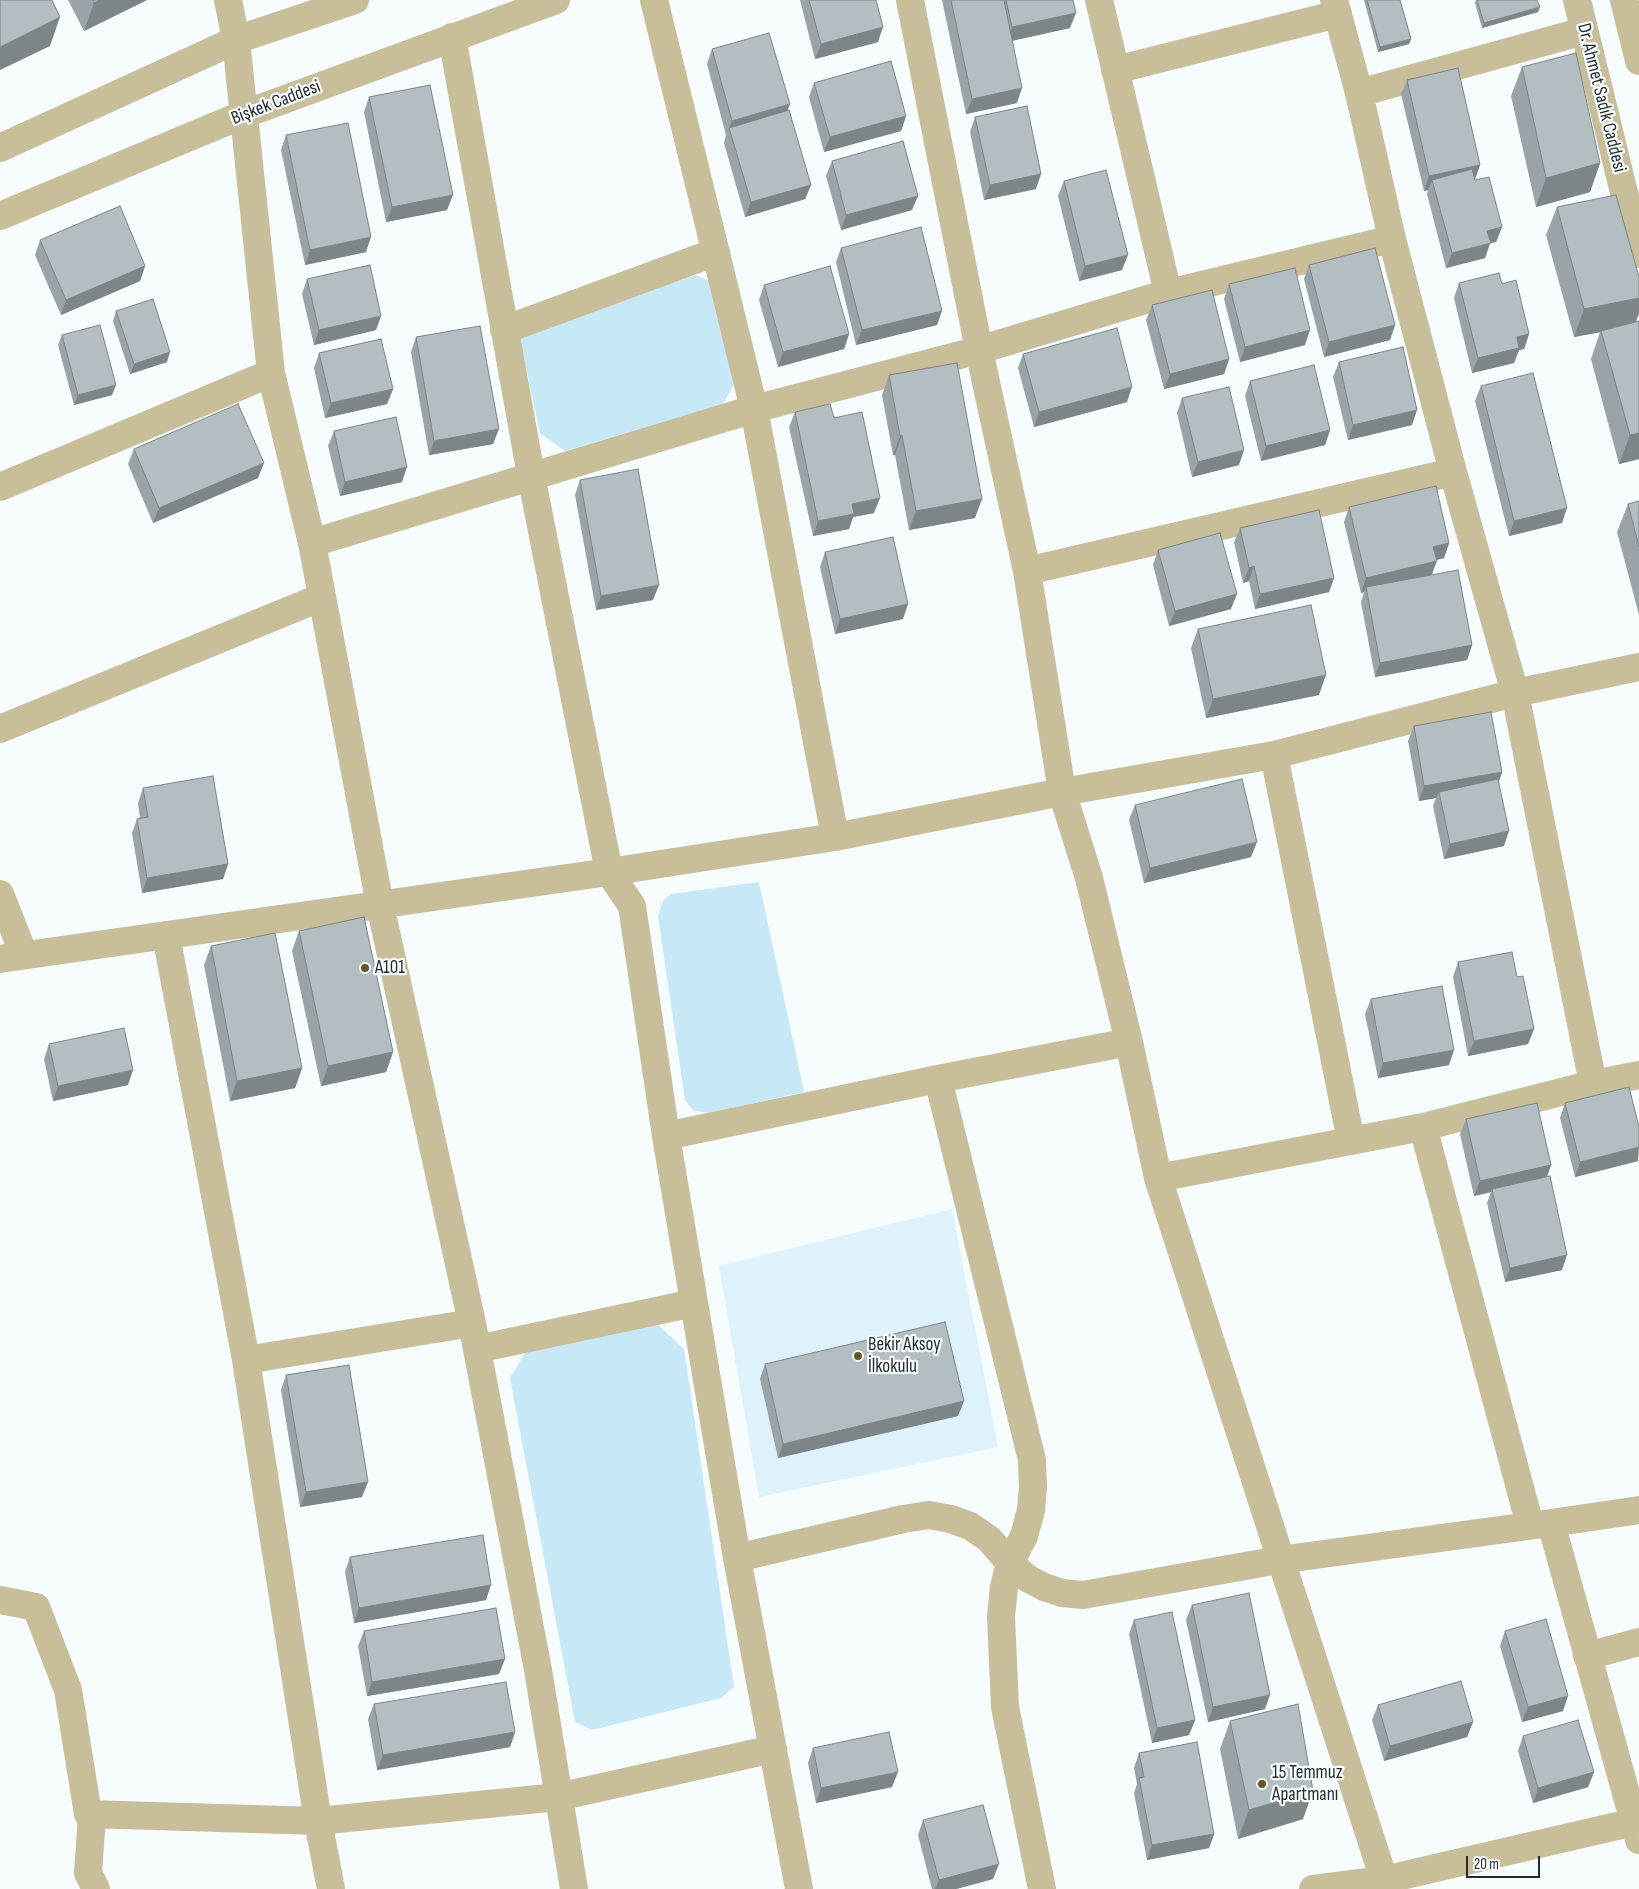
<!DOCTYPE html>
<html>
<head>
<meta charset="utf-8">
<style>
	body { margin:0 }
	#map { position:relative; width:1639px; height:1889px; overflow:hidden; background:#f7fcfe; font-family:"Sofia Sans Condensed",sans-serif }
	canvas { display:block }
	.scale { position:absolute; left:1466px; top:1856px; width:74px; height:22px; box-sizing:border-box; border:2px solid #272b2d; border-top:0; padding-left:6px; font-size:15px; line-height:18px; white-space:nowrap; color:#272b2d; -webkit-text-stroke:4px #f7fcfe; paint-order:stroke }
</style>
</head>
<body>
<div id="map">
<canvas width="1639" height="1889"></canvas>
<div class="scale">20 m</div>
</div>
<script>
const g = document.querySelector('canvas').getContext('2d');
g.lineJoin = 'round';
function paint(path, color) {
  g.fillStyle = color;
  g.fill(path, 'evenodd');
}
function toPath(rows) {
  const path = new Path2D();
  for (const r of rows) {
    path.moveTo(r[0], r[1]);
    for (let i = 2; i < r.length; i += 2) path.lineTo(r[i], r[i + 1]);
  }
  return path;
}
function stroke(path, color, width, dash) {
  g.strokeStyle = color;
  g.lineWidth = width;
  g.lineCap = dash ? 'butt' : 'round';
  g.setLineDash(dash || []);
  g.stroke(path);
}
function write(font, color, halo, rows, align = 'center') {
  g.font = font + ' "Sofia Sans Condensed",sans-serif';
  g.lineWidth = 4.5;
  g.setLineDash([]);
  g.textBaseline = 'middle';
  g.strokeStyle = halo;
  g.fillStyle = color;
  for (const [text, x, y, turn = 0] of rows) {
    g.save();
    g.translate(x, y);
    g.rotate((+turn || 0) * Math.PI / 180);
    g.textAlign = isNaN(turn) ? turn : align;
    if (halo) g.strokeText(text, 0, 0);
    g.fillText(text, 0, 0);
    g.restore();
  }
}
const built = toPath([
	[952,1209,998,1447,759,1497,719,1266]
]);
const green = toPath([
	[696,275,709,281,737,379,723,404,565,451,540,433,520,340,532,330],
	[759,882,804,1092,709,1113,694,1111,685,1100,658,916,663,901,671,894],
	[657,1324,684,1349,734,1687,721,1698,592,1730,575,1722,510,1378,525,1353]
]);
const minor = toPath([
	[228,0,236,40,271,373,312,543,380,905,472,1323,538,1670,574,1889],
	[654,0,754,409,835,837],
	[910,0,979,350,1027,571,1062,792,1089,878,1129,1042,1158,1178,1387,1889],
	[1099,0,1168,293],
	[1334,0,1359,93,1392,239,1453,472,1515,693,1593,1084],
	[1577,0,1639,254],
	[1624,0,1639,61],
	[452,37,531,475,609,872,632,906,666,1136,737,1558,799,1889],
	[1115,70,1338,14],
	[1359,93,1584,31],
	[0,148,236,40,355,0],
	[0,216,242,115,556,0],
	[504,330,716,252],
	[0,487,271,373],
	[312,543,754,409,979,350,1168,293,1392,239],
	[1027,571,1453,472],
	[0,729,322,597],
	[1274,755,1351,1141],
	[0,894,24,955],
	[166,935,246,1360,318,1821,558,1797,773,1749],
	[0,959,609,872,835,837,1062,792,1274,755,1515,693,1639,667],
	[1423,1127,1530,1525],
	[666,1136,938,1079,1129,1042],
	[1158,1178,1423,1127,1593,1084,1639,1075],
	[477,1349,694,1303],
	[246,1360,472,1323],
	[1639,1510,1551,1523,1639,1840],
	[737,1558,903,1519,929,1515,951,1519,970,1526,989,1539,1010,1563,1024,1536,1031,1510,1033,1487,1032,1460,938,1079],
	[0,1600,36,1607,68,1690,88,1814,92,1817,88,1873,96,1889],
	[1587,1656,1639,1642],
	[88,1814,318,1821,331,1889],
	[1042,1889,1005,1707,1001,1617,1004,1587,1010,1563,1027,1578,1044,1587,1062,1593,1083,1595,1279,1560,1551,1523],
	[1313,1889,1384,1880,1639,1821]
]);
const wall = toPath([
	[68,0,147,0,84,31],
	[800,0,876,0,878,42,815,59],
	[942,0,1073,0,1070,28,1012,41,1017,103,966,114],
	[1364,0,1400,0,1411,39,1409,44,1378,52],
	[1476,0,1477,0,1538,12,1482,28,1475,3],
	[712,49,790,104,787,111,811,185,805,199,745,217,724,143,726,135,707,64],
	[1522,67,1600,163,1590,192,1536,207,1511,96],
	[1407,80,1480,165,1475,179,1502,227,1496,242,1490,243,1485,258,1446,268,1427,194,1428,190,1424,191,1401,94],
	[814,83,906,116,901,131,824,152,809,97],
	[369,97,447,210,386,222,364,112],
	[975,117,1036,189,984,200,970,132],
	[286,135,366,252,305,265,281,150],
	[832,161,912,210,841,230,826,176],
	[1064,181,1122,270,1079,281,1058,196],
	[1557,207,1639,313,1636,322,1639,321,1639,459,1619,464,1591,359,1600,332,1574,337,1546,235],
	[40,240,145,266,140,281,61,315,35,255],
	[841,248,937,325,856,345,836,262],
	[1309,265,1395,325,1390,340,1324,357,1304,279],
	[307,279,376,330,314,345,302,294],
	[1459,283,1502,284,1529,334,1524,349,1519,350,1514,363,1472,373,1454,298],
	[1229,284,1305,345,1240,362,1224,299],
	[764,285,849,334,844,349,778,367,759,300],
	[1152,305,1229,359,1224,374,1164,389,1146,320],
	[116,311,167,362,130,374,113,321],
	[62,335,112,395,74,405,58,345],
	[416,337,493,444,429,455,411,352],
	[319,353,393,389,387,404,325,418,314,368],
	[1023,354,1127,402,1034,427,1018,368],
	[1339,362,1412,425,1348,440,1333,377],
	[889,375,975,518,909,530,895,455,893,455,882,395],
	[1250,381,1330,430,1325,445,1261,461,1245,396],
	[1481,386,1562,523,1509,536,1475,401],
	[1182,398,1239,465,1192,477,1177,413],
	[795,412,834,418,874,513,853,517,849,529,813,536,789,427],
	[334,431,402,482,340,496,328,446],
	[134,449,258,478,153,523,128,464],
	[580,480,653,600,596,610,575,495],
	[1639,501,1639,615,1617,532,1628,504],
	[1349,507,1449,543,1444,558,1436,560,1432,575,1472,645,1467,660,1375,677,1361,602,1364,592,1361,593,1344,522],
	[1240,528,1334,578,1329,592,1255,609,1249,581,1243,583,1234,542],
	[1158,550,1231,609,1169,626,1153,565],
	[825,552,903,619,835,634,820,567],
	[1198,629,1319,695,1206,718,1191,648],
	[1414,726,1502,772,1499,781,1504,846,1444,859,1433,806,1436,798,1419,801,1408,741],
	[143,788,228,864,223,879,142,893,132,833,137,819,140,818,138,803],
	[1135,805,1251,857,1144,883,1129,820],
	[299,931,393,1052,386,1072,321,1086,292,951],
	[211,946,302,1068,295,1088,230,1101,204,965],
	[1458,962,1517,977,1534,1029,1528,1044,1468,1056,1453,977],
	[1371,999,1449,1065,1378,1078,1365,1014],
	[49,1044,128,1085,53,1101,44,1059],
	[1565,1103,1638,1161,1575,1177,1560,1118],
	[1466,1119,1551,1165,1547,1176,1562,1270,1505,1282,1487,1203,1491,1192,1474,1196,1460,1134],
	[765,1364,958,1416,778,1458,760,1379],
	[286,1375,362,1497,300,1507,281,1390],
	[350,1557,486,1600,354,1623,345,1572],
	[1192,1605,1265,1709,1208,1722,1186,1620],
	[1134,1620,1195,1720,1189,1735,1152,1743,1129,1634],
	[364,1631,499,1674,367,1696,358,1646],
	[1505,1631,1563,1711,1522,1722,1500,1646],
	[374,1704,515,1732,510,1747,377,1770,368,1719],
	[1378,1705,1473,1722,1467,1737,1384,1761,1372,1720],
	[1230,1721,1303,1819,1238,1839,1220,1749],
	[1523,1736,1594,1772,1588,1787,1533,1803,1518,1751],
	[813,1748,892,1787,816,1803,808,1763],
	[1139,1753,1214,1834,1209,1848,1147,1860,1134,1793,1137,1784,1134,1768],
	[923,1820,993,1879,956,1889,932,1889,918,1835]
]);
const shadedWall = toPath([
	[99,0,147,0,84,31,94,3],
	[1540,7,1538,12,1482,28,1484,23],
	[1076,13,1070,28,1006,42,1012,27],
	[60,17,50,46,0,70,0,47],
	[883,27,878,42,815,59,821,44],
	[1411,39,1409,44,1378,52,1380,47],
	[1022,88,1017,103,966,114,972,99],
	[790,104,784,119,729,128,732,121],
	[906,116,901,131,824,152,830,137],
	[1600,163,1590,192,1536,207,1546,178],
	[1480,165,1475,179,1432,180,1428,190,1424,191,1429,176],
	[1041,174,1036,189,984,200,990,185],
	[811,185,805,199,745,217,751,202],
	[453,195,447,210,386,222,392,207],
	[918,196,912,210,841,230,846,215],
	[1502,227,1496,242,1490,243,1485,258,1446,268,1452,253,1487,231],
	[371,237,366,252,305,265,310,250],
	[1128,255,1122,270,1079,281,1085,266],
	[145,266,140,281,61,315,66,300],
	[1639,298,1639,313,1634,326,1574,337,1584,309],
	[942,311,937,325,856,345,862,330],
	[381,316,376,330,314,345,319,330],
	[1395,325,1390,340,1324,357,1329,342],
	[1310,330,1305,345,1240,362,1245,347],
	[849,334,844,349,778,367,783,352],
	[1529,334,1524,349,1519,350,1514,363,1472,373,1478,358,1517,337],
	[170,352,167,362,130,374,134,364],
	[1229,359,1224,374,1164,389,1170,374],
	[116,385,112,395,74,405,78,395],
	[1132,387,1127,402,1034,427,1039,412],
	[393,389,387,404,325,418,331,403],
	[1417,410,1412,425,1348,440,1353,425],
	[499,429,493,444,429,455,434,441],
	[1330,430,1325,445,1261,461,1266,446],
	[1639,433,1639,459,1619,464,1630,435],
	[902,435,895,455,893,455,900,436],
	[1244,450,1239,465,1192,477,1198,462],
	[264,463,258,478,153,523,159,508],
	[407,467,402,482,340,496,345,482],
	[880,498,874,513,853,517,849,529,813,536,818,521,852,504],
	[982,499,975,518,909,530,916,511],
	[1567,508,1562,523,1509,536,1514,521],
	[1449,543,1444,558,1428,562,1433,547],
	[1437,561,1431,576,1366,587,1364,592,1361,593,1366,578],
	[1254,566,1249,581,1243,583,1249,568],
	[1334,578,1329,592,1255,609,1260,594],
	[659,585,653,600,596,610,601,596],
	[1237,594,1231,609,1169,626,1175,611],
	[908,604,903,619,835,634,840,619],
	[1472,645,1467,660,1375,677,1380,663],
	[1326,675,1319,695,1206,718,1213,699],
	[1502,772,1497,787,1439,792,1436,798,1419,801,1424,786],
	[1509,831,1504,846,1444,859,1450,844],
	[1257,842,1251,857,1144,883,1150,868],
	[228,864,223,879,142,893,147,878],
	[1534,1029,1528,1044,1468,1056,1474,1041],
	[1454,1050,1449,1065,1378,1078,1383,1063],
	[393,1052,386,1072,321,1086,328,1066],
	[302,1068,295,1088,230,1101,237,1081],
	[133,1070,128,1085,53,1101,58,1086],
	[1639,1147,1638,1161,1575,1177,1580,1162],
	[1551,1165,1546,1180,1492,1189,1491,1192,1474,1196,1480,1181],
	[1567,1255,1562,1270,1505,1282,1510,1268],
	[964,1401,958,1416,778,1458,783,1444],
	[368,1482,362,1497,300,1507,306,1492],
	[491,1585,486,1600,354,1623,359,1608],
	[505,1659,499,1674,367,1696,372,1682],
	[1270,1695,1265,1709,1208,1722,1213,1707],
	[1568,1696,1563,1711,1522,1722,1528,1707],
	[1195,1720,1189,1735,1152,1743,1157,1728],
	[1473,1722,1467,1737,1384,1761,1390,1746],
	[515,1732,510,1747,377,1770,383,1755],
	[898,1772,892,1787,816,1803,821,1788],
	[1594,1772,1588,1787,1533,1803,1538,1788],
	[1313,1791,1303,1819,1238,1839,1249,1810],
	[1214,1834,1209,1848,1147,1860,1152,1845],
	[999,1864,993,1879,956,1889,935,1889,939,1880]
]);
const building = toPath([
	[0,0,52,0,60,17,0,47,0,0],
	[93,0,99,0,94,3,93,0],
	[809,0,876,0,883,27,821,44,809,0],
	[951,0,1004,0,1022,88,972,99,951,0],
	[1006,0,1073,0,1076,13,1012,27,1006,0],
	[1367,0,1400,0,1411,39,1380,47,1367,0],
	[1477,0,1537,0,1540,7,1484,23,1477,0],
	[769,33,790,104,732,121,712,49,769,33],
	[1576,53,1600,163,1546,178,1522,67,1576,53],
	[891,61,906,116,830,137,814,83,891,61],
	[1458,68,1480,165,1429,176,1407,80,1458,68],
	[430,85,453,195,392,207,369,97,430,85],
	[1027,106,1041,174,990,185,975,117,1027,106],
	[789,110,811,185,751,202,729,128,789,110],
	[348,123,371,237,310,250,286,135,348,123],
	[903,141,918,196,846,215,832,161,903,141],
	[1472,169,1475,180,1489,177,1502,227,1487,231,1491,243,1452,253,1432,180,1472,169],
	[1106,170,1128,255,1085,266,1064,181,1106,170],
	[1616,195,1639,277,1639,298,1584,309,1557,207,1616,195],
	[120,206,145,266,66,300,40,240,120,206],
	[921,227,942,311,862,330,841,248,921,227],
	[1375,248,1395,325,1329,342,1309,265,1375,248],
	[370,265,381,316,319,330,307,279,370,265],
	[830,266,849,334,783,352,764,285,830,266],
	[1295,268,1310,330,1245,347,1229,284,1295,268],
	[1499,273,1502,284,1516,280,1529,334,1517,337,1519,348,1478,358,1459,283,1499,273],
	[1212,290,1229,359,1170,374,1152,305,1212,290],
	[153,299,170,352,134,364,116,311,153,299],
	[1639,321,1639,433,1630,435,1601,331,1639,321],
	[100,325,116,385,78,395,62,335,100,325],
	[480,326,499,429,434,441,416,337,480,326],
	[1117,328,1132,387,1039,412,1023,354,1117,328],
	[381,339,393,389,331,403,319,353,381,339],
	[1403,347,1417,410,1353,425,1339,362,1403,347],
	[957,363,982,499,916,511,902,435,900,436,889,375,957,363],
	[1314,365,1330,430,1266,446,1250,381,1314,365],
	[1533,373,1567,508,1514,521,1481,386,1533,373],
	[1229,387,1244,450,1198,462,1182,398,1229,387],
	[238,404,264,463,159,508,134,449,238,404],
	[830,404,834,418,862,412,880,498,852,504,854,514,818,521,795,412,830,404],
	[396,417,407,467,345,482,334,431,396,417],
	[638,469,659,585,601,596,580,480,638,469],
	[1436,486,1449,543,1433,547,1437,561,1366,578,1349,507,1436,486],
	[1639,501,1639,547,1628,504,1639,501],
	[1319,510,1334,578,1260,594,1254,566,1249,568,1240,528,1319,510],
	[1220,533,1237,594,1175,611,1158,550,1220,533],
	[893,537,908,604,840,619,825,552,893,537],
	[1458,570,1472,645,1380,663,1366,587,1458,570],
	[1311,605,1326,675,1213,699,1198,629,1311,605],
	[1491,712,1502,772,1424,786,1414,726,1491,712],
	[213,776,228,864,147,878,137,819,148,817,143,788,213,776],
	[1242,779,1257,842,1150,868,1135,805,1242,779],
	[1498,779,1509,831,1450,844,1439,792,1498,779],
	[364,917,393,1052,328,1066,299,931,364,917],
	[275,933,302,1068,237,1081,211,946,275,933],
	[1512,952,1517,977,1523,976,1534,1029,1474,1041,1458,962,1512,952],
	[1442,986,1454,1050,1383,1063,1371,999,1442,986],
	[124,1028,133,1070,58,1086,49,1044,124,1028],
	[1629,1087,1639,1127,1639,1147,1580,1162,1565,1103,1629,1087],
	[1537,1103,1551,1165,1480,1181,1466,1119,1537,1103],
	[1550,1176,1567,1255,1510,1268,1492,1189,1550,1176],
	[945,1322,964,1401,783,1444,765,1364,945,1322],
	[349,1365,368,1482,306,1492,286,1375,349,1365],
	[483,1535,491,1585,359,1608,350,1557,483,1535],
	[1249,1593,1270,1695,1213,1707,1192,1605,1249,1593],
	[496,1608,505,1659,372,1682,364,1631,496,1608],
	[1172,1612,1195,1720,1157,1728,1134,1620,1172,1612],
	[1546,1619,1568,1696,1528,1707,1505,1631,1546,1619],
	[1461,1681,1473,1722,1390,1746,1378,1705,1461,1681],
	[506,1682,515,1732,383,1755,374,1704,506,1682],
	[1298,1704,1313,1791,1249,1810,1230,1721,1298,1704],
	[1578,1720,1594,1772,1538,1788,1523,1736,1578,1720],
	[889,1732,898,1772,821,1788,813,1748,889,1732],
	[1197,1742,1214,1834,1152,1845,1139,1778,1144,1777,1139,1753,1197,1742],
	[983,1805,999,1864,939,1880,923,1820,983,1805]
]);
const markers = [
	[365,968,5,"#645723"],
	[858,1356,5,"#645723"],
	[1262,1784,5,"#645723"]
];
const streetNames = [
	["Dr. Ahmet Sadık Caddesi",1601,98,76],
	["Bişkek Caddesi",276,103,-21]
];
const poiNames = [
	["A101",375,968],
	["Bekir Aksoy",868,1345],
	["İlkokulu",868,1367],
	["15 Temmuz",1272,1773],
	["Apartmanı",1272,1795]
];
paint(built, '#def2fb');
paint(green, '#c7e8f7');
stroke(minor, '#c8be9a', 28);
paint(wall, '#9aa3a8');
paint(shadedWall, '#7d8588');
paint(building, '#b3bec3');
stroke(building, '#7d8588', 1);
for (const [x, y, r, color] of markers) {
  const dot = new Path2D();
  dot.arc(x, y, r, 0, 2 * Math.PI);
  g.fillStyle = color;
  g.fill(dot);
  stroke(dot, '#f7fcfe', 2);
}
write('19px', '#272b2d', '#f7fcfe', streetNames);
write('19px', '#272b2d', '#f7fcfe', poiNames, 'left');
</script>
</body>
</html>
